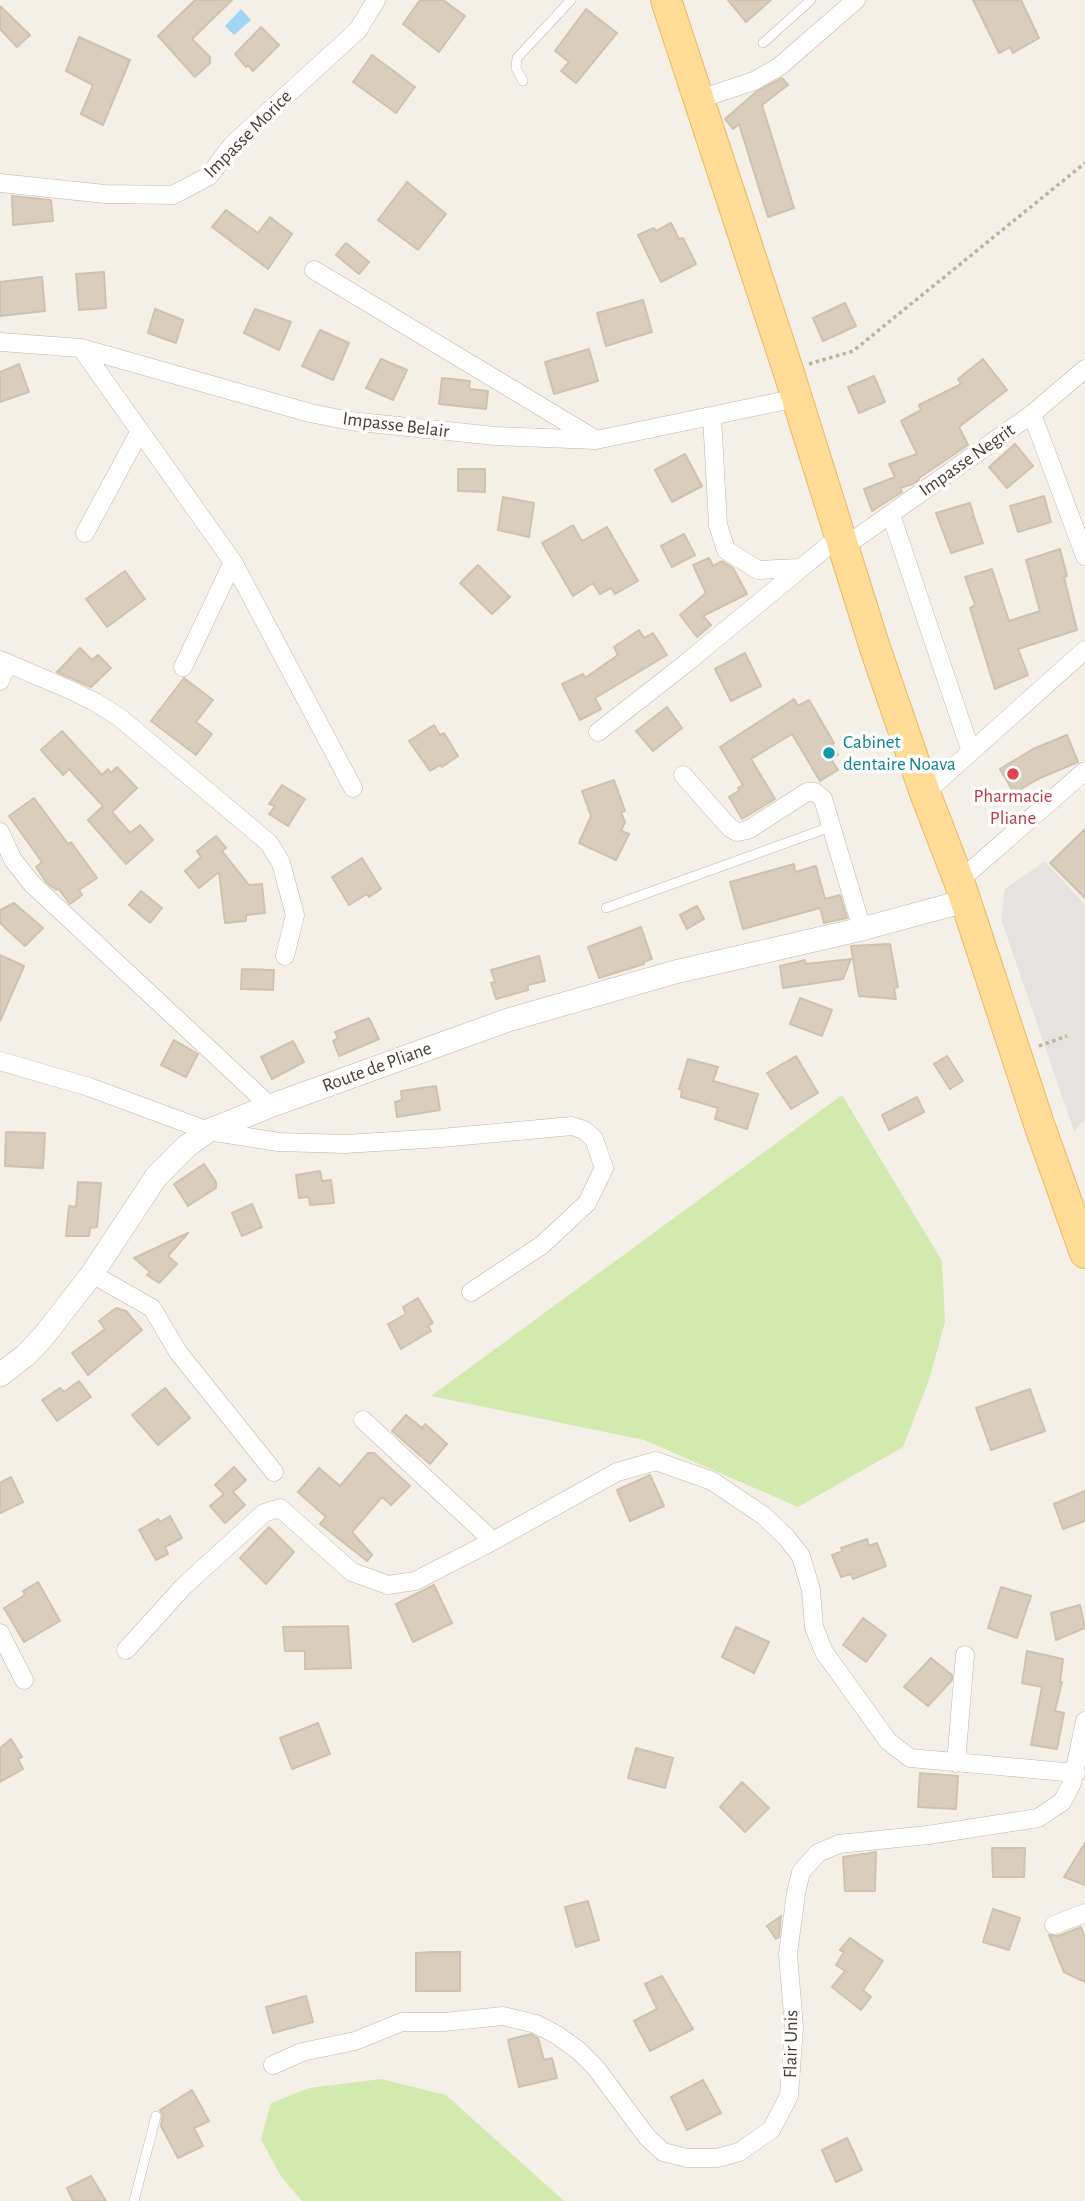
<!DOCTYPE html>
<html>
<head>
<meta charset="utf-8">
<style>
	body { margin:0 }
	canvas { display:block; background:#f4efe7 }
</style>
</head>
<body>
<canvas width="1085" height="2201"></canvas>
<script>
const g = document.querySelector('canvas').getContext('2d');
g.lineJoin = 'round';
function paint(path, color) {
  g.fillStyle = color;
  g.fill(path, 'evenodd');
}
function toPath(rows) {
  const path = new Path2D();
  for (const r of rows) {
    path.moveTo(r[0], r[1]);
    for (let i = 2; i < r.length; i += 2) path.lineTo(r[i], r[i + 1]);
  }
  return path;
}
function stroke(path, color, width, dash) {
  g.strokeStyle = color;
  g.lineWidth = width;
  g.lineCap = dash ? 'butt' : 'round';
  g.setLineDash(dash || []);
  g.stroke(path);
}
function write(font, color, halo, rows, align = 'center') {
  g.font = font + ' "Alegreya Sans",sans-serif';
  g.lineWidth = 7;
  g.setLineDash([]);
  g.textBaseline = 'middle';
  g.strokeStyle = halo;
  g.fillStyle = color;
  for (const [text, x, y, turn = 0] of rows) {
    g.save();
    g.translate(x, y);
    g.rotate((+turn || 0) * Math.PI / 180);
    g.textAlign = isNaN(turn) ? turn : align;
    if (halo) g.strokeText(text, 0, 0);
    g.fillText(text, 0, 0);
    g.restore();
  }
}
const green = toPath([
	[842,1095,942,1261,945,1322,929,1380,903,1447,798,1507,644,1440,431,1396],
	[381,2079,446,2095,564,2201,302,2201,280,2175,261,2139,271,2103,309,2088]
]);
const parking = toPath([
	[1045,861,1085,905,1085,1120,1074,1131,1001,919,1005,889]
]);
const water = toPath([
	[241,9,251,20,234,35,225,26]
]);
const building = toPath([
	[195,0,232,0,192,39,210,57,210,63,195,77,158,36,195,0],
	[420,0,443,0,465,16,439,52,403,24,420,0],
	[728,0,771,0,746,22,728,0],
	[973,0,1021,0,1039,38,1013,53,1010,47,999,53,973,0],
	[0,6,30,35,17,47,0,29,0,6],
	[586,9,617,33,576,83,561,71,569,62,555,51,586,9],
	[261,27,279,45,253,71,248,65,246,67,235,54,261,27],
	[79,37,130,60,103,125,81,114,93,85,66,71,79,37],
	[372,55,415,87,396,113,353,82,372,55],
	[782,78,788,85,762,105,794,208,768,217,739,124,733,129,725,119,756,92,782,78],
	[407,182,446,214,418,250,378,220,407,182],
	[12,196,51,200,53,221,13,225,12,196],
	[226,210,258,233,270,217,292,234,268,269,212,227,226,210],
	[671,223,679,239,683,238,696,264,661,282,638,235,654,228,656,231,671,223],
	[346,243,369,262,359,274,336,255,346,243],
	[104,272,106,308,79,310,76,274,104,272],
	[42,277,45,311,0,316,0,282,42,277],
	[643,300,652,332,606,346,597,313,643,300],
	[845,303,856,326,823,341,813,318,845,303],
	[155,309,183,320,176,343,148,333,155,309],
	[255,309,291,322,279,350,244,333,255,309],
	[320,330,349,343,333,380,302,366,320,330],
	[589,349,598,381,554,394,545,362,589,349],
	[381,359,407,370,393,400,366,388,381,359],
	[983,359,1007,390,959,427,968,445,919,478,919,480,913,484,900,488,902,492,872,511,864,489,895,477,889,464,917,454,901,421,921,410,919,405,961,384,958,379,983,359],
	[19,364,29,392,0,402,0,372,19,364],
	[874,376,885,402,859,413,848,387,874,376],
	[442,378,470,381,469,389,488,391,486,409,439,404,442,378],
	[1015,444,1033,466,1007,488,989,467,1015,444],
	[685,454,702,486,672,502,655,470,685,454],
	[458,469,485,469,485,492,458,491,458,469],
	[1044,496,1051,522,1018,532,1010,506,1044,496],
	[503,497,534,503,529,537,498,530,503,497],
	[970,503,974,516,972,518,974,517,983,543,951,553,936,513,970,503],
	[573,525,582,541,607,527,638,581,615,594,611,588,600,594,593,583,573,596,542,543,573,525],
	[684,534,695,555,672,567,661,546,684,534],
	[1060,549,1067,576,1064,577,1077,630,1018,649,1028,675,995,689,970,608,975,605,965,577,992,569,1009,621,1040,611,1026,560,1060,549],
	[709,558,713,566,722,561,733,568,747,594,703,616,711,625,697,637,680,615,706,593,693,565,709,558],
	[478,565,510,597,492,614,460,583,478,565],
	[125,571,145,599,107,627,86,599,125,571],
	[639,630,644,638,653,633,667,655,595,698,601,709,580,720,562,684,583,674,585,678,618,655,614,647,639,630],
	[80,648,92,660,98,655,111,668,91,687,57,672,80,648],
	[745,653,761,686,731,701,715,669,745,653],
	[184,678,213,700,196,722,212,734,196,755,151,721,184,678],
	[794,699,798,706,809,700,834,743,832,744,838,755,831,759,838,770,820,781,792,734,751,759,775,799,742,819,729,797,740,790,738,788,743,785,720,747,794,699],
	[667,707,682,728,653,751,636,731,667,707],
	[434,725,440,735,444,733,458,756,442,767,440,765,430,771,409,741,434,725],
	[62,731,102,775,108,769,111,773,117,767,137,788,112,812,130,833,140,825,153,840,126,864,88,820,103,806,69,769,63,775,41,750,62,731],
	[1067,735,1078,762,1040,778,1014,793,1000,769,1033,749,1067,735],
	[614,780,625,811,621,812,625,822,621,831,629,834,616,860,579,843,591,816,582,791,614,780],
	[282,785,305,799,288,826,269,814,275,806,269,804,282,785],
	[34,798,68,844,71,842,97,878,79,890,82,895,70,904,58,888,56,890,46,882,36,867,42,862,9,816,34,798],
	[1085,829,1085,898,1050,863,1085,829],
	[216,836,226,848,222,851,249,885,262,884,265,913,246,915,246,921,225,923,219,872,199,888,185,871,201,857,197,851,216,836],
	[362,858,381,889,369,897,367,894,349,905,332,877,362,858],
	[794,864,795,872,816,866,825,899,840,895,847,918,824,923,820,908,743,929,730,882,794,864],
	[141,891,162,908,150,923,129,905,141,891],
	[14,903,43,928,25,946,0,923,0,910,14,903],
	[697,906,704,919,687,929,680,915,697,906],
	[641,927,652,959,643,962,644,964,599,978,588,947,641,927],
	[890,944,898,987,894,988,896,999,859,996,851,946,890,944],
	[0,955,24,966,0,1021,0,955],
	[539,956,545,981,528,985,528,990,496,999,491,983,495,982,491,970,539,956],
	[851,959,843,979,783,988,780,966,805,960,806,964,851,959],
	[242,969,274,970,273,990,241,989,242,969],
	[800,998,832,1010,822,1036,790,1024,800,998],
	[369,1018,379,1039,339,1056,333,1041,338,1038,335,1032,369,1018],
	[174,1040,198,1054,186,1077,161,1065,174,1040],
	[293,1041,304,1062,272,1079,261,1057,293,1041],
	[796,1056,818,1093,791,1109,767,1073,796,1056],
	[947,1056,963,1081,950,1089,934,1064,947,1056],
	[688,1059,718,1067,713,1081,758,1094,747,1129,715,1119,718,1108,681,1097,682,1090,679,1089,688,1059],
	[436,1086,440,1110,397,1117,395,1102,402,1100,401,1091,436,1086],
	[917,1097,924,1112,889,1130,882,1115,917,1097],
	[6,1132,45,1133,43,1168,5,1166,6,1132],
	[204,1164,216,1182,216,1188,188,1206,174,1184,204,1164],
	[320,1171,322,1181,331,1180,334,1203,310,1205,309,1197,299,1198,296,1175,320,1171],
	[78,1182,101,1183,97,1227,90,1228,89,1236,66,1236,69,1206,76,1207,78,1182],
	[252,1204,262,1227,242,1236,232,1213,252,1204],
	[188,1233,168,1256,177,1264,159,1283,147,1275,150,1272,134,1258,188,1233],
	[418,1298,433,1323,428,1326,431,1331,401,1349,388,1324,406,1314,403,1307,418,1298],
	[116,1308,126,1311,142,1330,88,1375,72,1353,105,1329,99,1321,116,1308],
	[79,1381,91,1397,57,1421,42,1400,60,1388,64,1392,79,1381],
	[165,1388,190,1418,158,1445,132,1415,165,1388],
	[1030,1389,1045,1431,991,1450,976,1408,1030,1389],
	[406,1415,422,1428,425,1424,447,1444,430,1464,392,1431,406,1415],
	[368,1453,374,1453,410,1486,391,1505,382,1497,352,1532,372,1555,367,1561,320,1524,326,1517,298,1492,319,1468,340,1486,368,1453],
	[234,1467,246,1480,233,1492,245,1505,225,1523,210,1506,224,1494,215,1485,234,1467],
	[650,1475,664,1506,630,1521,617,1490,650,1475],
	[11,1477,23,1502,0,1513,0,1483,11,1477],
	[1085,1491,1085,1521,1063,1529,1054,1504,1085,1491],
	[170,1516,182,1538,165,1547,168,1554,156,1560,139,1530,158,1519,160,1522,170,1516],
	[269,1527,294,1552,266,1584,240,1558,269,1527],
	[867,1539,869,1546,877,1543,886,1566,853,1579,851,1574,841,1577,832,1555,843,1551,841,1548,867,1539],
	[38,1582,60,1621,24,1642,4,1608,25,1595,23,1591,38,1582],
	[434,1585,452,1623,413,1642,396,1604,434,1585],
	[1001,1587,1031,1596,1017,1638,988,1628,1001,1587],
	[1080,1605,1085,1628,1056,1640,1051,1613,1080,1605],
	[863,1618,886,1635,866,1662,843,1645,863,1618],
	[348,1626,351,1668,305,1669,305,1651,285,1651,283,1627,348,1626],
	[736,1627,769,1642,754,1673,722,1657,736,1627],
	[1027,1651,1063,1659,1060,1682,1062,1682,1055,1711,1064,1713,1057,1749,1031,1745,1042,1687,1022,1683,1027,1651],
	[931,1658,952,1675,952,1680,928,1706,904,1687,931,1658],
	[318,1723,330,1754,292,1769,280,1738,318,1723],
	[11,1739,22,1757,18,1759,23,1769,0,1782,0,1748,11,1739],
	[636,1748,673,1758,665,1788,628,1778,636,1748],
	[920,1773,958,1776,956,1809,918,1807,920,1773],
	[742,1782,769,1808,745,1832,720,1807,742,1782],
	[1085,1843,1085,1885,1064,1877,1085,1843],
	[992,1848,1025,1848,1024,1877,993,1877,992,1848],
	[876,1852,875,1891,845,1891,843,1857,876,1852],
	[588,1901,599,1940,576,1947,565,1907,588,1901],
	[993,1909,1020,1918,1009,1950,983,1942,993,1909],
	[781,1916,779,1937,776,1939,767,1926,781,1916],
	[1081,1927,1085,1938,1085,1982,1064,1972,1049,1935,1058,1936,1081,1927],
	[850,1938,883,1961,863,1990,871,1997,861,2010,832,1987,845,1971,836,1965,844,1952,840,1950,850,1938],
	[434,1952,460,1952,460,1991,416,1991,416,1953,434,1952],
	[662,1976,693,2029,650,2051,634,2021,657,2009,645,1984,662,1976],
	[306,1996,313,2022,273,2033,266,2007,306,1996],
	[531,2034,538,2038,544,2060,552,2058,557,2078,519,2087,508,2040,531,2034],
	[703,2080,721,2113,687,2130,671,2097,703,2080],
	[192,2090,209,2121,194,2128,203,2146,178,2158,161,2126,163,2115,160,2110,192,2090],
	[847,2138,862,2170,836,2182,822,2150,847,2138],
	[91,2176,106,2201,73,2201,67,2188,91,2176]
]);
const path = toPath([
	[809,364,853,351,1085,163],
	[1039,1046,1067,1036]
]);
const service = toPath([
	[763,43,811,0],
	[523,81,516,68,517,58,571,0],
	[606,908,833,826],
	[134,2201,156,2116]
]);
const minor = toPath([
	[699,99,754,81,780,66,856,0],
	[0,183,105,194,173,195,209,176,233,144,358,30,376,0],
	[314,270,593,438],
	[0,342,81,348,310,413,350,421,495,436,596,440,797,398],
	[81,348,233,562,353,788],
	[1032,414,1085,556],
	[712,417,718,525,726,550,758,570,799,568],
	[891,515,971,752],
	[85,533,140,431],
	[844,547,1032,414,1085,369],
	[0,660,68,689,95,702,119,717,269,843,281,863,295,915,285,956],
	[183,667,233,562],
	[0,681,7,664],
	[598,732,685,664,840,536],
	[683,775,730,828,737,832,748,830,807,792,815,792,823,799,862,929],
	[925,793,1085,650],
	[0,832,13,860,32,884,270,1106],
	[959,881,1085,771],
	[0,1061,89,1087,208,1131,279,1142,345,1144,441,1138,572,1126,584,1130,594,1139,604,1168,587,1203,542,1245,471,1292],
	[92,1274,152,1308,178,1352,274,1472],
	[363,1420,493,1541],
	[0,1633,24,1680],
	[126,1650,184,1586,264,1513,280,1508,352,1572,388,1585,415,1581,493,1541,617,1472,656,1461,712,1481,764,1516,786,1537,801,1556,811,1590,814,1627,824,1652,888,1741,910,1758,1076,1773],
	[956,1763,965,1655],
	[1054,1925,1085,1913],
	[273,2065,302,2052,355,2041,402,2022,444,2022,503,2016,536,2024,557,2035,579,2051,596,2068,647,2137,663,2152,687,2158,717,2158,739,2152,771,2130,789,2096,794,2027,788,1954,796,1893,801,1872,818,1853,839,1844,928,1835,1038,1818,1062,1802,1072,1783,1085,1721]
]);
const tertiary = toPath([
	[0,1375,26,1355,43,1337,92,1274,156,1177,187,1146,208,1131,270,1106,508,1020,675,972,862,929,965,901]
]);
const primary = toPath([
	[666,0,788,370,875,648,925,793,959,881,1039,1124,1085,1253]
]);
const markers = [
	[829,753,7,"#0f9aa8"],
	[1013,774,7,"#e0444e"]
];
const streetNames = [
	["Impasse Morice",248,134,-45],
	["Impasse Belair",396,425,7],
	["Impasse Negrit",967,460,-35],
	["Route de Pliane",377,1067,-20],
	["Flair Unis",791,2044,-89]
];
const cultureNames = [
	["Cabinet",843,742],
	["dentaire Noava",843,764]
];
const healthNames = [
	["Pharmacie",1013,796],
	["Pliane",1013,818]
];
paint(green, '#d2eaae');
paint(parking, '#e5e2df');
paint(water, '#a0d6f3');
paint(building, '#d9cdbe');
stroke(building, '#d1c2ae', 2);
stroke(service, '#c0b6a9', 10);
stroke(minor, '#c0b6a9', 19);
stroke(tertiary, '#c0b6a9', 24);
stroke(primary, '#e9b860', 32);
stroke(path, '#c2b299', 3.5, [3.5, 3.5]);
stroke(service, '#fff', 9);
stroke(minor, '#fff', 18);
stroke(tertiary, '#fff', 23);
stroke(primary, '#ffdb95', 30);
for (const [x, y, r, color] of markers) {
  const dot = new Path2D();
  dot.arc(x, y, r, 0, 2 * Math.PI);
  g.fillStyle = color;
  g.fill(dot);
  stroke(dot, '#fff', 2.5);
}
write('19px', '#473f35', '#fff', streetNames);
write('19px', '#0d838f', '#fff', cultureNames, 'left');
write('19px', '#be3a42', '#fff', healthNames);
</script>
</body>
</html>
